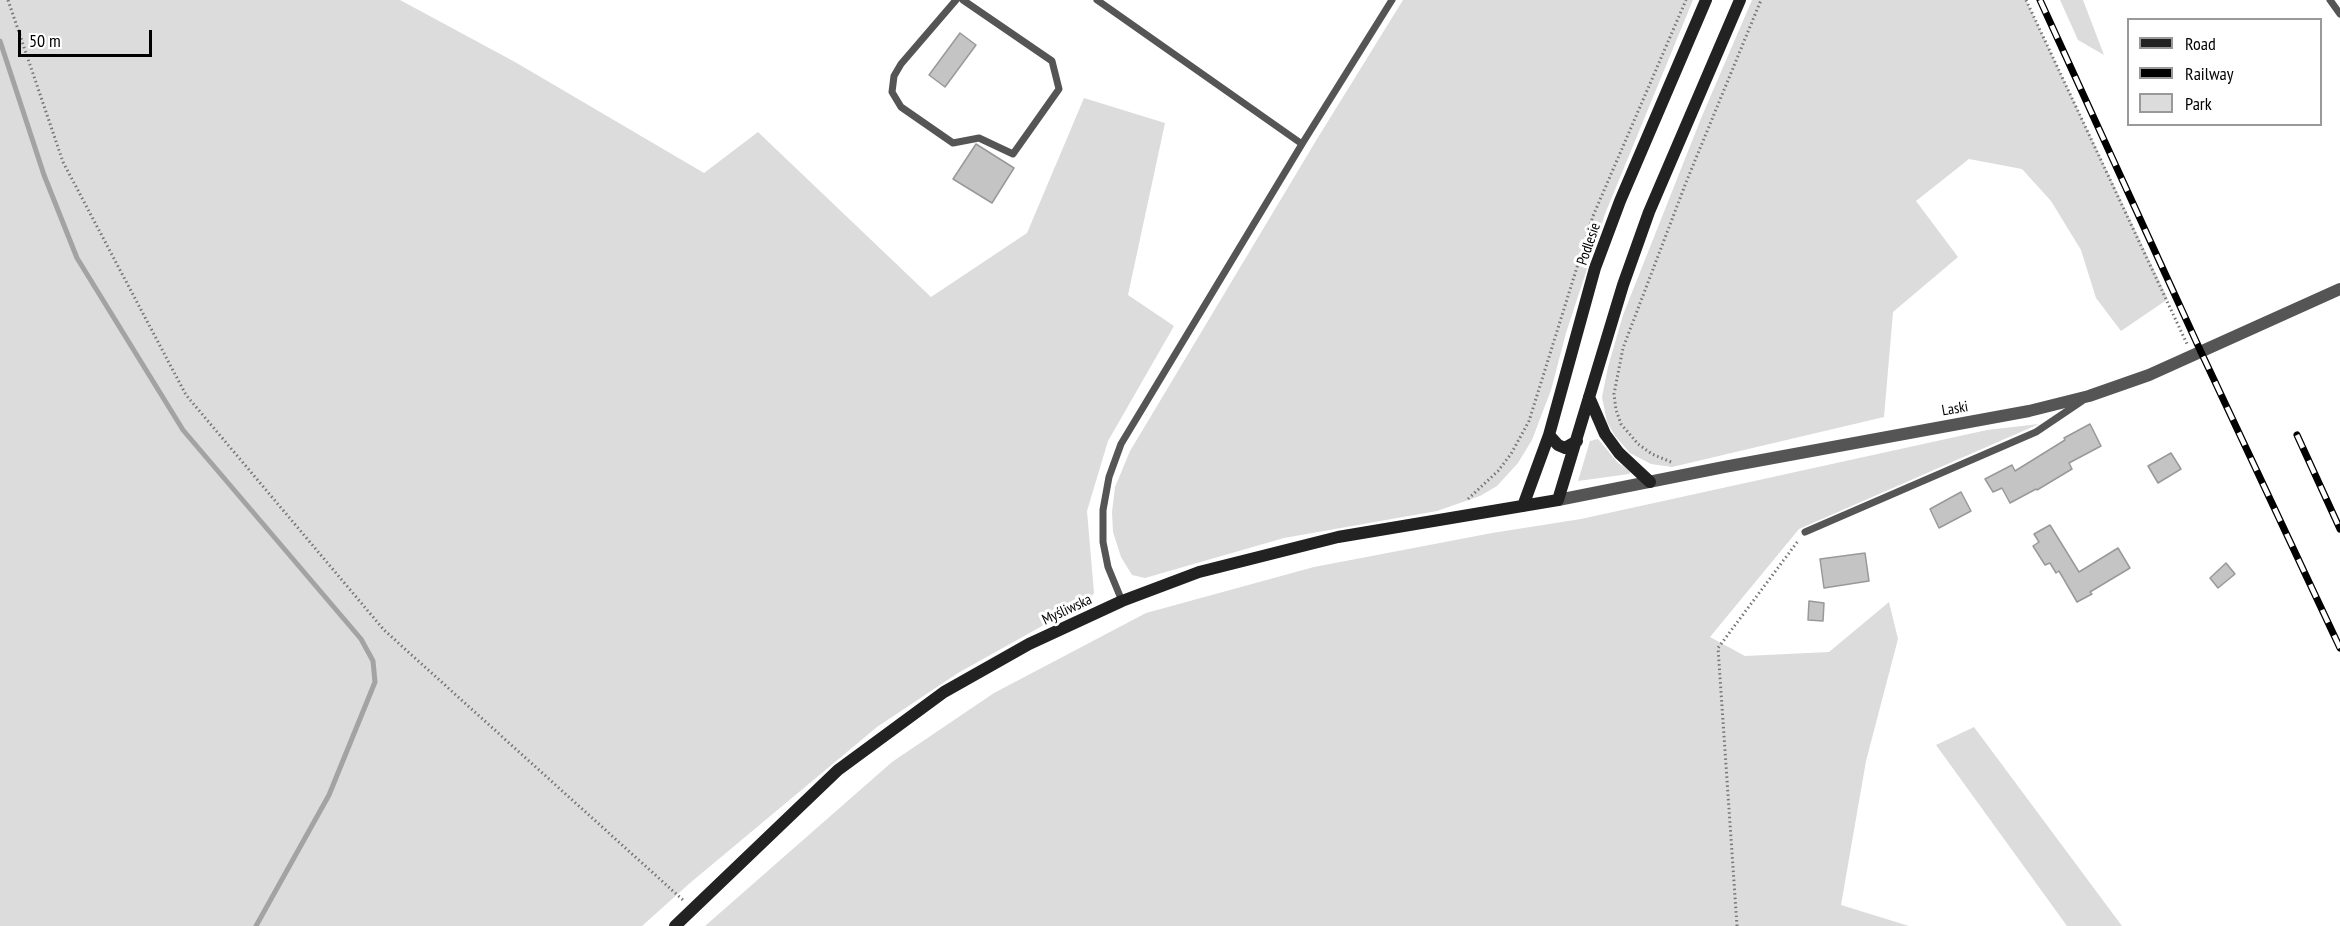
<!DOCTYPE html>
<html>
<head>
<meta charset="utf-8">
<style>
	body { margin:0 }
	#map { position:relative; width:2340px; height:926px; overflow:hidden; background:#fff; font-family:"PT Sans Narrow",sans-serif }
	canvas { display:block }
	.legend { position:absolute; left:2127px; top:18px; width:195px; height:108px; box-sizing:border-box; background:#fff; border:2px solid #999; margin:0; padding:8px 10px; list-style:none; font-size:18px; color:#000 }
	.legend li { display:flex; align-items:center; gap:12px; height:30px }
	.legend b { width:30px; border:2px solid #999 }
	.scale { position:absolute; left:18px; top:30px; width:134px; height:27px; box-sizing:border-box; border:3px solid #000; border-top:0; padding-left:8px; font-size:18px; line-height:21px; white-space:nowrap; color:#000; -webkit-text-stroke:4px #fff; paint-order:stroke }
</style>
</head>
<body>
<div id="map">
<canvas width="2340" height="926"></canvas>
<ul class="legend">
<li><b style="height:8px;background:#222"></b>Road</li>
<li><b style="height:8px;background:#000"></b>Railway</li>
<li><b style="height:16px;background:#dcdcdc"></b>Park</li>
</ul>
<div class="scale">50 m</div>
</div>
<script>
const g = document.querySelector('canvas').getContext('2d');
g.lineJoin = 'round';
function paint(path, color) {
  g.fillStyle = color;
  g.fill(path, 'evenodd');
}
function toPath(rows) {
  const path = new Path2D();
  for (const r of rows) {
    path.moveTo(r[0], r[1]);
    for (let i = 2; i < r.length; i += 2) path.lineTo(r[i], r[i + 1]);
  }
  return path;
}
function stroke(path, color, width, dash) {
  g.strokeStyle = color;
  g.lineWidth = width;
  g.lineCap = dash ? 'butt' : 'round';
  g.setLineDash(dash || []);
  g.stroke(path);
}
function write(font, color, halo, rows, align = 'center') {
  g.font = font + ' "PT Sans Narrow",sans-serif';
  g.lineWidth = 6;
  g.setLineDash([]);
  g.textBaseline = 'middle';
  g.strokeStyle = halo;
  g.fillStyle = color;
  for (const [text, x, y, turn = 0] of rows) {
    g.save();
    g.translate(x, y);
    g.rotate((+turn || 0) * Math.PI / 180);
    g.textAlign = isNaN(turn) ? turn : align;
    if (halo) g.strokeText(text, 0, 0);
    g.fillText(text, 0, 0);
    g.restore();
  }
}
const green = toPath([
	[0,0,400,0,515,62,704,173,758,132,931,297,1027,233,1084,98,1165,123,1128,295,1174,326,1108,441,1087,511,1094,593,1085,605,1051,621,958,673,877,727,690,883,642,926,0,926],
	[1403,0,1693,0,1605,214,1566,333,1551,390,1532,440,1518,463,1497,486,1480,496,1437,511,1284,538,1145,578,1132,575,1121,557,1113,532,1112,512,1115,487,1130,451,1317,139],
	[1752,0,2026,0,2168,299,2121,331,2096,298,2081,250,2051,201,2022,169,1969,159,1916,201,1958,257,1893,312,1884,417,1672,467,1651,464,1630,453,1615,436,1607,422,1602,397,1608,367,1623,315,1702,116],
	[2060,0,2083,0,2104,55,2078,40],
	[2039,424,1799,529,1710,637,1745,656,1829,652,1889,602,1898,639,1866,761,1841,905,1909,926,705,926,892,762,994,693,1146,613,1314,567,1492,533,1581,519,1987,430],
	[1598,439,1618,463,1631,471,1629,474,1578,481,1590,441],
	[1974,727,2122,926,2067,926,1936,745]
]);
const stream = toPath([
	[0,41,44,175,77,258,183,430,361,639,373,661,375,682,329,795,256,926]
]);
const building = toPath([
	[960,33,976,45,945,87,929,75,960,33],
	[976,144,1014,168,992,203,953,179,976,144],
	[2090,424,2101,446,2069,463,2072,469,2037,490,2036,489,2010,503,2002,488,1993,492,1985,479,2012,465,2015,471,2065,440,2064,438,2090,424],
	[2171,453,2181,469,2158,483,2148,466,2171,453],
	[1961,492,1971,511,1939,528,1930,509,1961,492],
	[2050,525,2079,572,2118,548,2130,568,2090,592,2092,594,2077,602,2059,571,2056,573,2050,563,2045,565,2033,546,2039,542,2034,534,2050,525],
	[1865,553,1869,581,1824,588,1820,559,1865,553],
	[2226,563,2235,574,2218,588,2210,578,2226,563],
	[1809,601,1824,603,1823,621,1808,620,1809,601]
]);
const path = toPath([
	[8,0,63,162,186,395,384,630,683,900],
	[2026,0,2187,344],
	[1671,462,1652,454,1638,444,1621,424,1616,410,1614,394,1623,348,1687,180,1761,0],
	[1468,499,1498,471,1511,454,1529,421,1593,216,1686,0],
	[1737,926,1718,648,1798,541]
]);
const lane = toPath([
	[956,0,901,64,894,76,892,92,901,107,953,143,979,138,1013,154,1059,89,1052,61,963,0],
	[1097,0,1302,144,1121,444,1109,477,1103,510,1103,542,1108,567,1122,601],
	[2330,0,2340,14],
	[1302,144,1392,0],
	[1805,532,2036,432,2082,401]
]);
const street = toPath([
	[1558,500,1724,467,2029,411,2089,396,2149,375,2340,289]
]);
const secondary = toPath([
	[1589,397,1605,434,1619,453,1650,482],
	[1549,435,1558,445,1565,448,1577,441],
	[1523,506,1549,435,1595,268,1620,201,1706,0],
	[675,926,838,770,944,692,1029,644,1122,601,1199,572,1338,537,1558,500,1623,285,1649,212,1740,0]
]);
const rail = toPath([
	[2040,0,2201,352,2340,648],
	[2297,435,2340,529]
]);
const streetNames = [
	["Podlesie",1589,244,-71],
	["Laski",1955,409,-10],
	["Myśliwska",1067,610,-25]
];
paint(green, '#dcdcdc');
stroke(stream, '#a3a3a3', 5);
paint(building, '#c4c4c4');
stroke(building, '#999', 1.5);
stroke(path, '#777', 3, [1.5, 3]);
stroke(lane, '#555', 7);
stroke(street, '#555', 12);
stroke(secondary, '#222', 12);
stroke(rail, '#000', 7);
stroke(rail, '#fff', 4.5, [14]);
write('15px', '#000', '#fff', streetNames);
</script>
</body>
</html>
